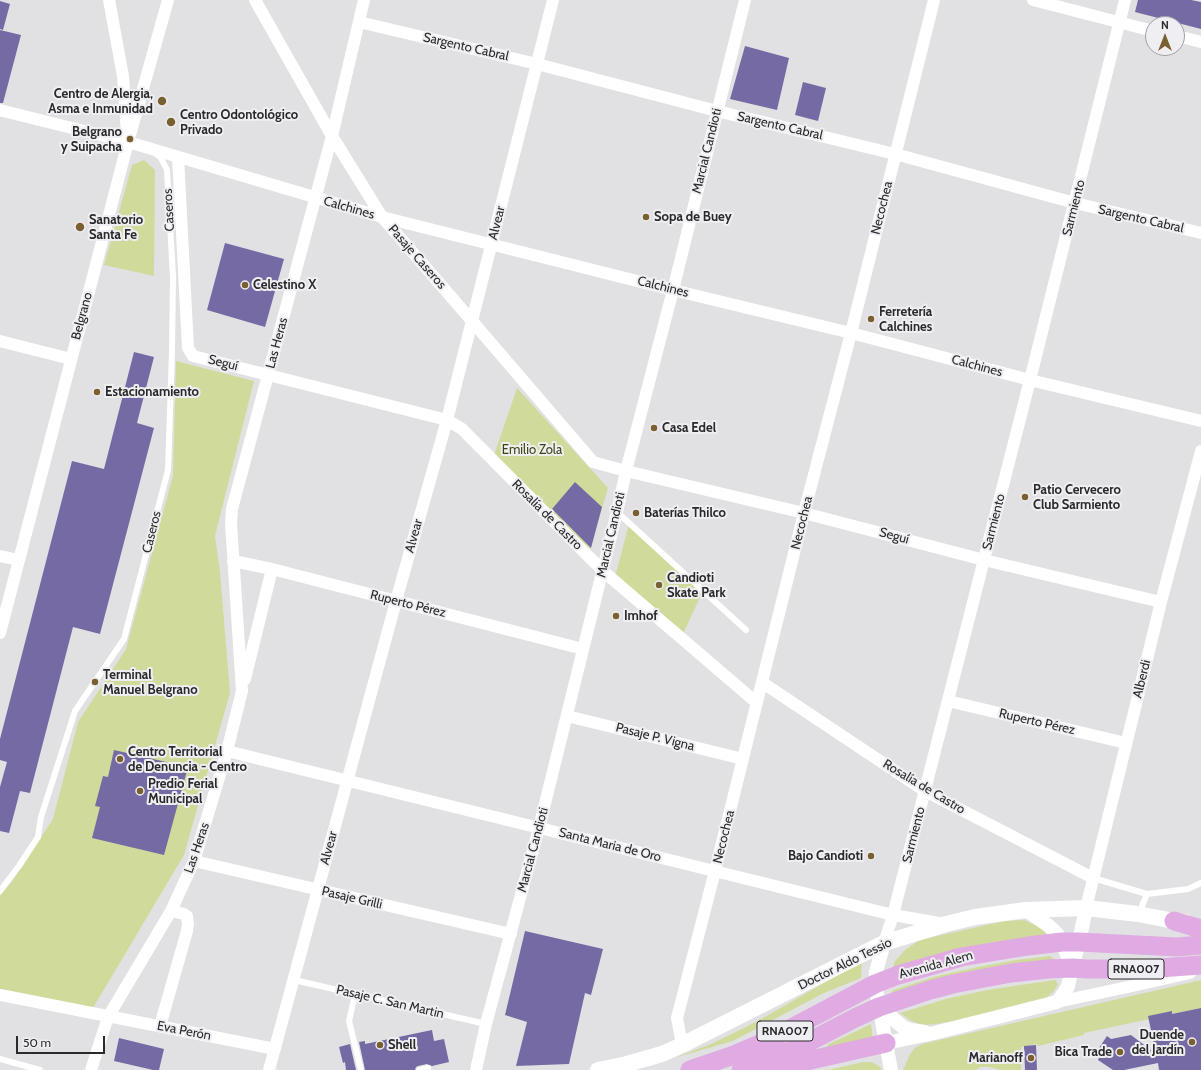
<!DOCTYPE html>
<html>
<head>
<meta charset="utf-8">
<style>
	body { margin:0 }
	#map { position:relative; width:1201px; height:1070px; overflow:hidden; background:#e1e1e4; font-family:Cabin,sans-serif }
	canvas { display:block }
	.north { position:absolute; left:1145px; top:16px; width:40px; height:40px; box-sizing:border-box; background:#efeef2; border:1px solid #a0a0a3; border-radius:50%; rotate:0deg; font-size:11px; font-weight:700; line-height:16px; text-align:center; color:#2a2a2c }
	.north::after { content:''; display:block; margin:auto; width:14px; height:18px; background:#796031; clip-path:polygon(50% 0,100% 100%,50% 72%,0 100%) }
	.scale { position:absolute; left:16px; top:1036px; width:89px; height:18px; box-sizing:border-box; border:2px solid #2a2a2c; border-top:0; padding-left:5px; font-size:12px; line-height:14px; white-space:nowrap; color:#2a2a2c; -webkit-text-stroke:3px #efeef2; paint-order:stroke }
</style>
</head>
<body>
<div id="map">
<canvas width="1201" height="1070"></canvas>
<div class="north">N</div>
<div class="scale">50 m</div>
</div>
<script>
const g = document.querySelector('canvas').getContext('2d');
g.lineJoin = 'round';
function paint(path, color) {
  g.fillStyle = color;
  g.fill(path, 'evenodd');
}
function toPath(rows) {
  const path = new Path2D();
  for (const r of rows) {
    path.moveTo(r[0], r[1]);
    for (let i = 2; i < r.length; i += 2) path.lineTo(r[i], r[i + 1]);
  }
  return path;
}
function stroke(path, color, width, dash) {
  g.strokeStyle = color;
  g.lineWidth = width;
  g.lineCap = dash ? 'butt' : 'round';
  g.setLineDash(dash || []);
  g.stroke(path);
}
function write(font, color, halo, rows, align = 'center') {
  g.font = font + ' Cabin,sans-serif';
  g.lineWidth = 4;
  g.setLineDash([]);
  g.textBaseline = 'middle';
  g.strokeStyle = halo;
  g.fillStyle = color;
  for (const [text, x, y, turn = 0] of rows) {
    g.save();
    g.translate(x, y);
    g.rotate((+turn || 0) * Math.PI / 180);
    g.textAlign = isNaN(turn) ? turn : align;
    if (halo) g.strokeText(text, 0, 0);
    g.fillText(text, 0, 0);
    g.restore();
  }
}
const green = toPath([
	[144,160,155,170,154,276,104,265,132,165],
	[176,361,254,381,215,536,220,572,230,693,184,855,93,1008,0,989,0,896,13,880,53,819,78,722,126,649,173,475],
	[517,388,608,488,589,553,494,455],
	[629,524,702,593,683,634,615,577],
	[1024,920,1041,928,1051,939,891,973,895,961,906,949,920,940,1004,921],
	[1050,956,1054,959,1054,962,891,993,893,990,937,976,978,967,1016,960],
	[862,961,861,978,824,993,733,1041,674,1058,711,1044,756,1022],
	[1055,980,1058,984,1054,991,1043,1001,1011,1010,937,1024,923,1025,911,1021,900,1013,946,999,987,990],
	[1201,980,1201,1008,1084,1033,1084,1035,1038,1046,1037,1044,1021,1047,1021,1070,1001,1070,989,1067,981,1067,976,1070,903,1070,910,1054,915,1048,922,1044],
	[871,1024,873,1039,828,1049,827,1045],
	[863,1062,872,1062,880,1067,882,1070,828,1070]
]);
const building = toPath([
	[1138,0,1191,0,1201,2,1201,29,1135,12],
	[0,1,10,4,3,30,0,29],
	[0,30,21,35,3,103,0,103],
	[745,46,789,58,777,110,730,99],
	[803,82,826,88,818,121,795,115],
	[225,243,284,259,265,327,207,310],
	[134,352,154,357,137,423,154,428,100,634,73,627,30,793,20,791,9,833,0,831,0,787,7,762,0,760,0,739,72,461,104,469],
	[575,482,602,507,591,548,552,509],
	[114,750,188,767,164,855,92,838,100,807,95,806,103,776,108,777],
	[525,931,603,949,591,995,585,993,569,1064,516,1066,527,1022,505,1015],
	[1201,1008,1201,1070,1159,1070,1158,1063,1124,1070,1113,1070,1098,1060,1101,1053,1097,1051,1107,1036,1111,1039,1131,1035,1156,1054,1148,1016,1172,1011,1172,1014],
	[432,1030,434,1041,444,1039,449,1062,432,1066,427,1064,418,1066,416,1067,415,1070,365,1070,359,1042,365,1041,365,1044],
	[119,1038,164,1049,159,1070,153,1070,114,1061],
	[350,1044,356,1070,346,1070,345,1062,343,1063,339,1047],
	[1036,1045,1037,1070,1025,1070,1024,1046]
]);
const service = toPath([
	[617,512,746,630],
	[1093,878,1147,894],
	[0,891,19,866,38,837,41,817,75,711,124,639,168,470,172,352,173,277,167,170,161,158,155,153],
	[1139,913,1147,894,1188,889,1201,883],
	[294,980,486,1024],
	[355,995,349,1021,361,1070],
	[0,1059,40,1070],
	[419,1070,428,1068,428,1070]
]);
const minor = toPath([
	[109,0,123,76,127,133],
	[255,0,332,136,382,217,472,321,593,462,626,471,804,513,984,560,1161,602],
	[1033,0,1153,31],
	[359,22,537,64,717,111,895,154,1075,203,1201,233],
	[1177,36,1201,42],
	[0,110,128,142,382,217,681,292,851,333,1030,380,1201,421],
	[178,157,188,348,193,356,447,420,462,429,603,571,757,703],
	[0,341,71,359],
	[0,556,19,560],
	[233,561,272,569,583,649],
	[0,633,128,142,168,0],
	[245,679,272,569],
	[763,683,925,791,1093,878],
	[948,701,1126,743],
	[567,716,743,759],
	[227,751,893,915,945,924],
	[194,861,511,934],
	[1086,908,1161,602,1201,451],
	[884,943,893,915,1030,380,1125,0],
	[0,995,275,1049],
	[1057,1002,1137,985,1190,973],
	[160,1026,187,931,188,924,187,916,184,914,171,911],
	[682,1045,677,1018,715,871,804,513,851,333,934,0],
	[91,1070,108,1017,171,911,194,861,227,751,242,691,231,523,232,509,332,136,364,0],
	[269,1070,396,601,447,420,553,0],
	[476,1070,486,1024,539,828,617,512,626,471,673,290,745,0]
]);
const tertiary = toPath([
	[1026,910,1049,926,1057,934,1062,942,1072,968],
	[884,943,876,972,875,984,891,1070],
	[879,1007,903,1027,911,1030,925,1032],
	[886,1043,934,1033,1057,1002,1064,993,1068,986,1072,968,1079,942,1086,908]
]);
const secondary = toPath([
	[598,1070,627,1064,662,1054,682,1045,884,943,946,924,975,917,1026,910,1086,908,1138,914,1174,921,1185,922]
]);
const trunk = toPath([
	[1174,921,1201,929],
	[690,1070,734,1055,769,1040,875,984,898,975,961,957,1028,946,1062,942,1079,942,1177,947,1201,945],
	[741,1070,795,1049,855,1018,879,1007,930,990,953,984,1011,973,1048,969,1072,968,1087,969,1146,969,1201,965],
	[767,1070,886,1043]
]);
const markers = [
	[162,101,5,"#796031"],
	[171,122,5,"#796031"],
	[130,139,4,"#796031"],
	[646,217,4,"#796031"],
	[80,227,5,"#796031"],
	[245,285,4,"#796031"],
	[871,319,4,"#796031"],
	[97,392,4,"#796031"],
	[654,428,4,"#796031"],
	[1025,497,4,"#796031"],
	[636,513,4,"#796031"],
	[659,585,4,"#796031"],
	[616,616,4,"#796031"],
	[95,682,4,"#796031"],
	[120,759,4,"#796031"],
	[140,791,4,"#796031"],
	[871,856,4,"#796031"],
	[1192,1042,4,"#796031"],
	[380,1045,4,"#796031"],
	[1120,1052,4,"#796031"],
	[1031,1058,4,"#796031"]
];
const shields = [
	[1136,969,56],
	[785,1031,56]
];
const shieldNames = [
	["RNA007",1136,969],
	["RNA007",785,1031]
];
const streetNames = [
	["Sargento Cabral",466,47,13],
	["Sargento Cabral",780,126,13],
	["Marcial Candioti",707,151,-76],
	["Calchines",349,208,16],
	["Necochea",882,208,-76],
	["Sarmiento",1074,208,-76],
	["Caseros",169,210,-93],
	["Sargento Cabral",1141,219,13],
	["Alvear",497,223,-76],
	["Pasaje Caseros",417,257,49],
	["Calchines",663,287,14],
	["Belgrano",82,316,-75],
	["Las Heras",277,343,-75],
	["Seguí",223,363,14],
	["Calchines",977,366,15],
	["Rosalía de Castro",547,515,45],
	["Sarmiento",994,522,-76],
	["Necochea",802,523,-76],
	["Caseros",152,532,-76],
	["Marcial Candioti",611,535,-77],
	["Alvear",414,536,-74],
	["Seguí",894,536,15],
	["Ruperto Pérez",408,604,14],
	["Alberdi",1142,679,-76],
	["Ruperto Pérez",1037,722,13],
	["Pasaje P. Vigna",655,737,14],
	["Rosalía de Castro",924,787,31],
	["Sarmiento",914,835,-76],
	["Necochea",724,837,-76],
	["Santa Maria de Oro",610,845,14],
	["Las Heras",197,848,-71],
	["Alvear",329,848,-75],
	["Marcial Candioti",533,850,-75],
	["Pasaje Grilli",352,898,13],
	["Doctor Aldo Tessio",845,964,-26],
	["Avenida Alem",936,965,-15],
	["Pasaje C. San Martin",390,1002,13],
	["Eva Perón",184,1031,11]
];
const poiNames = [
	["Centro de Alergia,",153,94,"right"],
	["Asma e Inmunidad",153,109,"right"],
	["Centro Odontológico",180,115],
	["Privado",180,130],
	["Belgrano",122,132,"right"],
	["y Suipacha",122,147,"right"],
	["Sopa de Buey",654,217],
	["Sanatorio",89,220],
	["Santa Fe",89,235],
	["Celestino X",253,285],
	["Ferretería",879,312],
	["Calchines",879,327],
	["Estacionamiento",105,392],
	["Casa Edel",662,428],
	["Patio Cervecero",1033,490],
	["Club Sarmiento",1033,505],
	["Baterías Thilco",644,513],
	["Candioti",667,578],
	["Skate Park",667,593],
	["Imhof",624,616],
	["Terminal",103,675],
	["Manuel Belgrano",103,690],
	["Centro Territorial",128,752],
	["de Denuncia - Centro",128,767],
	["Predio Ferial",148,784],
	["Municipal",148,799],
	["Bajo Candioti",863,856,"right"],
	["Duende",1184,1035,"right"],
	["del Jardín",1184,1050,"right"],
	["Shell",388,1045],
	["Bica Trade",1112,1052,"right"],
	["Marianoff",1023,1058,"right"]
];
const parkNames = [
	["Emilio Zola",532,450]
];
paint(green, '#d0db9b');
paint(building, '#766aa4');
stroke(service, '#fff', 6);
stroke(minor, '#fff', 12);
stroke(tertiary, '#fff', 14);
stroke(secondary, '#fff', 16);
stroke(trunk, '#e0abe3', 19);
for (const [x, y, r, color] of markers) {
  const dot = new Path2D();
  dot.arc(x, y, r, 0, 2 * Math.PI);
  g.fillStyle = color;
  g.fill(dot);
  stroke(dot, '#efeef2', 1.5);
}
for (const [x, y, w] of shields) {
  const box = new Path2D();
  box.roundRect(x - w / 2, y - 10, w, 20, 3);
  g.fillStyle = '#efeef2';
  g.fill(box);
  stroke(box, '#2a2a2c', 1);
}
write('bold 12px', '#2a2a2c', null, shieldNames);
write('13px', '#2a2a2c', '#efeef2', streetNames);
write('bold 13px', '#2a2a2c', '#efeef2', poiNames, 'left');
write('13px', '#3d4412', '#efeef2', parkNames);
</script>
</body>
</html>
